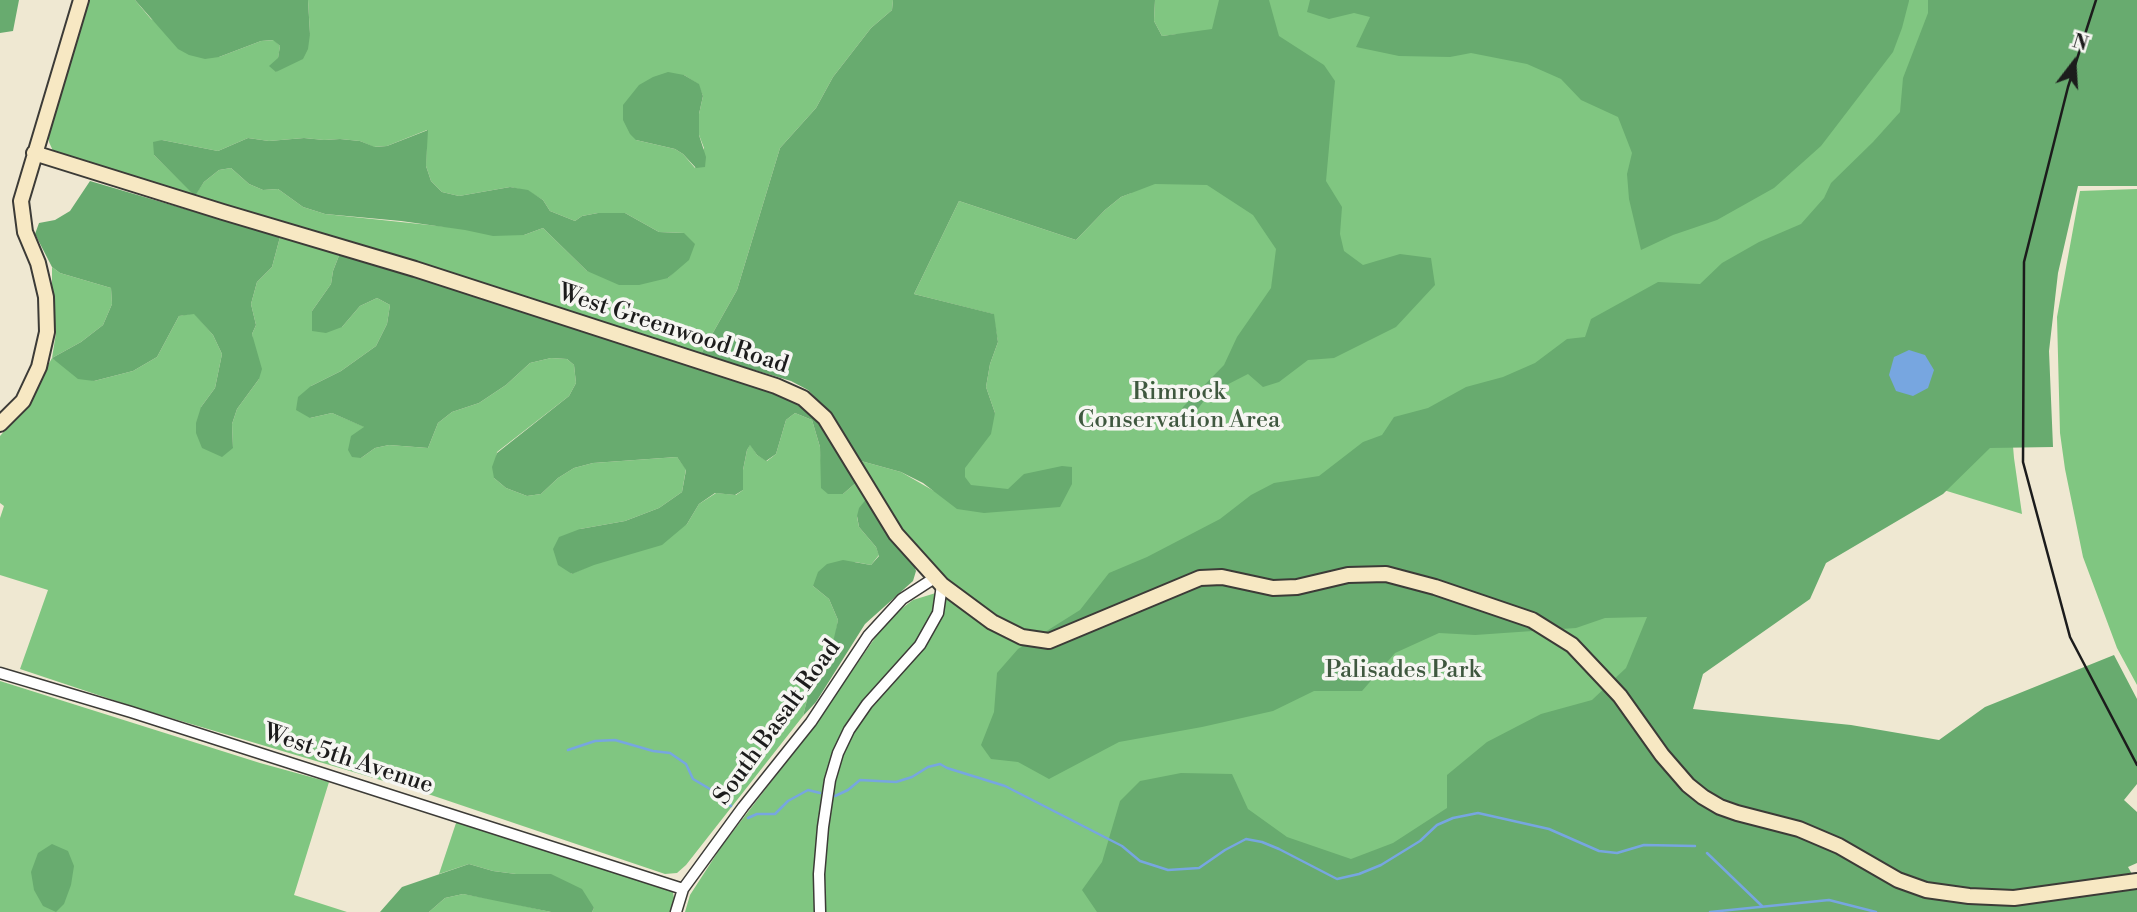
<!DOCTYPE html>
<html>
<head>
<meta charset="utf-8">
<style>
	body { margin:0 }
	#map { position:relative; width:2137px; height:912px; overflow:hidden; background:#efe8d2; font-family:"Libre Bodoni",serif }
	canvas { display:block }
	.north { position:absolute; left:2039px; top:28px; width:70px; height:70px; -webkit-text-stroke:5px #f6f6f2; paint-order:stroke; rotate:17deg; font-size:19px; font-weight:700; line-height:28px; text-align:center; color:#1c1c1c }
	.north::after { content:''; display:block; margin:auto; width:24px; height:32px; background:#1c1c1c; clip-path:polygon(50% 0,100% 100%,50% 72%,0 100%) }
</style>
</head>
<body>
<div id="map">
<canvas width="2137" height="912"></canvas>
<div class="north">N</div>
</div>
<script>
const g = document.querySelector('canvas').getContext('2d');
g.lineJoin = 'round';
function paint(path, color) {
  g.fillStyle = color;
  g.fill(path, 'evenodd');
}
function toPath(rows) {
  const path = new Path2D();
  for (const r of rows) {
    path.moveTo(r[0], r[1]);
    for (let i = 2; i < r.length; i += 2) path.lineTo(r[i], r[i + 1]);
  }
  return path;
}
function stroke(path, color, width, dash) {
  g.strokeStyle = color;
  g.lineWidth = width;
  g.lineCap = dash ? 'butt' : 'round';
  g.setLineDash(dash || []);
  g.stroke(path);
}
function write(font, color, halo, rows, align = 'center') {
  g.font = font + ' "Libre Bodoni",serif';
  g.lineWidth = 7;
  g.setLineDash([]);
  g.textBaseline = 'middle';
  g.strokeStyle = halo;
  g.fillStyle = color;
  for (const [text, x, y, turn = 0] of rows) {
    g.save();
    g.translate(x, y);
    g.rotate((+turn || 0) * Math.PI / 180);
    g.textAlign = isNaN(turn) ? turn : align;
    if (halo) g.strokeText(text, 0, 0);
    g.fillText(text, 0, 0);
    g.restore();
  }
}
const green = toPath([
	[86,0,135,0,151,19,219,57,261,41,274,40,280,46,276,72,310,34,308,0,893,0,892,10,871,28,833,77,816,108,780,148,737,290,701,354,53,151,49,142,48,131],
	[684,75,698,84,703,96,699,114,699,135,704,148,695,168,683,154,675,149,636,140],
	[427,130,426,166,431,181,442,192,459,196,510,187,528,191,543,200,550,211,575,221,582,216,598,213,625,213,659,232,684,233,677,269,668,278,587,271,543,228,524,235,325,214,303,207,278,189,263,190,249,184,231,168,219,170,204,182,195,195,154,155,162,140,218,151,248,138,269,141,304,138,324,140,340,139,360,141,374,147,387,146],
	[1155,0,2082,0,2006,363,2014,458,2022,514,1839,458,1642,703,2137,912,685,912,690,895,721,847,814,726,888,619,913,600,955,587,906,535,861,461,901,472,934,491,995,413,986,387,990,364,998,342,993,314,914,294,959,201,1076,240,1105,210,1121,197,1131,193,1179,34,1162,36,1154,21],
	[2137,189,2137,685,2117,648,2083,557,2065,469,2060,433,2057,317,2080,191],
	[280,237,340,253,333,271,331,284,312,311,342,327,360,306,377,298,390,305,387,324,376,346,341,371,311,386,310,418,332,413,365,427,361,458,375,448,389,445,428,448,438,423,452,412,479,403,506,385,530,363,551,358,567,359,574,365,576,383,569,396,497,452,494,478,506,488,527,496,541,494,558,478,574,468,593,463,677,457,686,469,682,492,659,508,625,521,580,529,571,574,687,524,699,504,716,493,736,495,743,490,743,470,747,450,750,444,757,455,767,461,776,454,786,420,795,413,812,420,820,447,822,474,843,494,858,481,868,497,857,517,859,527,876,547,879,555,871,565,855,562,813,586,829,599,838,620,835,638,811,684,803,716,686,865,677,873,665,874,431,795,137,708,20,669,48,590,0,575,0,518,4,506,0,503,0,436,24,409,52,358,56,333,52,305,52,267,60,273,111,288,112,304,103,325,81,342,52,358,94,381,133,371,157,357,179,316,194,313,213,335,222,354,215,388,201,407,233,448,232,424,237,409,259,379,252,334,256,325,251,304,257,282,272,267],
	[0,681,260,763,329,782,294,895,347,912,0,912],
	[457,820,669,888,673,892,674,898,670,912,592,912,594,908,516,874,493,871,469,864,439,874],
	[463,894,497,900,551,912,429,912,445,898]
]);
const forest = toPath([
	[0,0,19,0,13,31,0,33],
	[135,0,308,0,310,34,308,49,303,59,276,72,269,66,278,58,280,46,273,40,261,41,219,57,205,59,189,55,178,49],
	[893,0,1155,0,1154,21,1162,36,1212,29,1219,0,1269,0,1279,36,1324,65,1335,81,1326,181,1342,207,1340,234,1344,251,1363,265,1400,254,1431,258,1435,285,1396,327,1334,358,1308,360,1279,382,1263,387,1248,374,1209,394,1182,430,1174,429,1183,407,1224,365,1237,337,1271,288,1276,249,1253,215,1207,185,1155,184,1121,197,1105,210,1076,240,959,201,914,294,994,314,998,342,990,364,986,387,995,413,991,434,965,468,965,477,971,485,1008,489,1024,474,1062,466,1072,467,1072,484,1060,507,984,513,957,509,923,483,901,472,861,461,836,420,808,390,791,381,701,354,737,290,780,148,816,108,833,77,871,28,892,10],
	[1310,0,1909,0,1909,1,1902,28,1893,52,1821,146,1774,188,1717,220,1673,235,1641,250,1629,199,1627,174,1632,153,1618,117,1581,100,1561,79,1527,64,1471,53,1450,57,1399,56,1356,47,1370,17,1354,13,1329,19,1307,12],
	[1928,0,2137,0,2137,186,2078,186,2058,273,2049,351,2053,447,1990,448,1943,494,1826,563,1810,599,1703,674,1693,709,1851,725,1939,740,1985,707,2114,655,2137,699,2137,784,2124,800,2137,812,2137,863,2128,867,2137,883,2137,912,1097,912,1082,890,1102,862,1120,801,1140,781,1181,773,1232,774,1248,809,1287,837,1351,859,1393,843,1447,808,1447,775,1487,742,1541,714,1592,700,1626,668,1647,617,1605,618,1576,628,1475,635,1439,633,1395,653,1362,691,1314,691,1273,711,1202,727,1119,742,1049,779,1018,762,991,759,981,745,994,712,997,673,1018,649,1080,610,1109,573,1147,557,1220,519,1251,495,1274,483,1319,476,1363,442,1382,435,1394,417,1428,408,1466,387,1503,377,1535,363,1567,339,1585,337,1591,319,1658,282,1700,284,1722,263,1759,242,1801,224,1824,198,1831,183,1873,142,1900,112,1903,78,1928,13],
	[668,72,684,75,699,84,703,96,699,114,699,135,706,157,705,167,696,168,683,154,675,149,636,140,630,134,623,120,623,105,639,85,653,77],
	[428,130,426,166,431,181,442,192,459,196,510,187,528,190,543,200,550,211,575,221,582,216,598,213,625,213,659,232,684,233,695,244,689,260,668,278,639,285,619,285,587,271,543,228,524,235,493,236,465,230,401,221,325,214,303,207,278,189,263,190,249,184,231,168,219,170,204,182,195,196,154,155,153,142,162,140,218,151,248,138,269,141,304,138,324,140,340,139,360,141,375,147,387,146],
	[90,181,280,237,272,267,257,282,251,304,256,325,252,334,262,369,259,379,237,409,232,424,233,448,222,457,202,448,196,433,196,423,201,407,215,388,222,354,213,335,194,314,179,316,157,357,133,371,94,381,78,379,52,358,81,342,103,325,112,304,111,288,60,273,52,267,35,234,39,223,55,220,70,211],
	[340,253,771,389,797,404,819,422,858,481,843,494,828,494,821,488,820,447,812,420,795,413,786,420,776,454,766,461,757,455,750,445,747,450,743,470,743,490,735,495,715,493,699,504,687,524,662,545,594,565,572,574,558,565,553,549,559,537,580,529,625,521,659,508,682,492,686,470,677,457,593,463,574,468,558,478,541,494,527,496,506,488,494,478,492,467,497,453,569,396,576,383,574,365,567,359,551,358,530,363,506,385,479,403,452,412,438,423,428,448,389,445,375,448,361,458,352,457,348,450,351,436,364,427,332,413,310,418,296,410,298,397,311,386,341,371,376,346,387,324,390,305,377,298,360,306,342,327,326,333,312,331,312,311,331,284,333,271],
	[868,497,888,535,913,562,916,571,913,581,865,624,816,702,803,716,811,684,834,638,838,620,829,599,813,586,818,572,827,564,843,560,871,565,879,556,876,547,859,527,857,516,859,508],
	[52,844,68,851,74,866,71,885,64,904,56,912,43,906,34,890,31,872,38,853],
	[469,864,493,871,516,874,551,874,582,889,594,908,592,912,551,912,463,894,445,898,429,912,380,912,402,887]
]);
const water = toPath([
	[1909,350,1925,355,1934,370,1928,388,1913,396,1896,391,1889,375,1894,357]
]);
const stream = toPath([
	[568,750,595,741,615,740,653,751,670,753,686,764,693,779,715,792,731,806],
	[835,796,848,790,860,780,896,782,912,777,928,767,940,764,947,768,1005,786,1122,846,1140,861,1168,870,1199,868,1225,850,1246,839,1262,842,1279,849,1337,879,1359,874,1381,865,1420,841,1437,825,1453,818,1478,813,1549,829,1599,851,1617,853,1644,845,1695,846],
	[748,818,757,814,775,814,788,801,808,790,820,793],
	[1707,853,1762,906],
	[1710,912,1829,900,1876,912]
]);
const street = toPath([
	[0,673,131,712,683,889],
	[676,912,683,889,743,807,811,722,868,636,902,599,936,577],
	[820,912,819,874,823,827,830,780,838,753,849,730,867,704,920,645,938,613,942,585]
]);
const secondary = toPath([
	[34,153,223,212,415,269,776,386,803,398,825,418,896,534,942,585,992,622,1022,637,1049,641,1200,578,1222,577,1273,588,1297,587,1348,575,1386,574,1435,587,1532,620,1572,645,1605,680,1620,696,1662,755,1688,785,1703,797,1720,807,1737,813,1799,829,1839,846,1898,880,1926,890,1969,896,2014,898,2137,881],
	[0,424,23,401,39,367,47,332,46,297,38,263,25,232,21,201,81,0]
]);
const rail = toPath([
	[2096,0,2068,87,2024,262,2023,462,2070,637,2137,765]
]);
const streetNames = [
	["West Greenwood Road",673,330,18],
	["South Basalt Road",778,723,-54],
	["West 5th Avenue",348,760,18]
];
const parkNames = [
	["Rimrock",1179,393],
	["Conservation Area",1179,421],
	["Palisades Park",1403,671]
];
paint(green, '#80c681');
paint(forest, '#68ab6f');
paint(water, '#77a6e0');
stroke(stream, '#77a6e0', 2.5);
stroke(street, '#3c3b37', 13);
stroke(secondary, '#3c3b37', 18);
stroke(street, '#fff', 10);
stroke(secondary, '#f7e8c3', 14);
stroke(rail, '#1c1c1c', 2.5);
write('24px', '#1c1c1c', '#f6f6f2', streetNames);
write('24px', '#3f583f', '#f6f6f2', parkNames);
</script>
</body>
</html>
